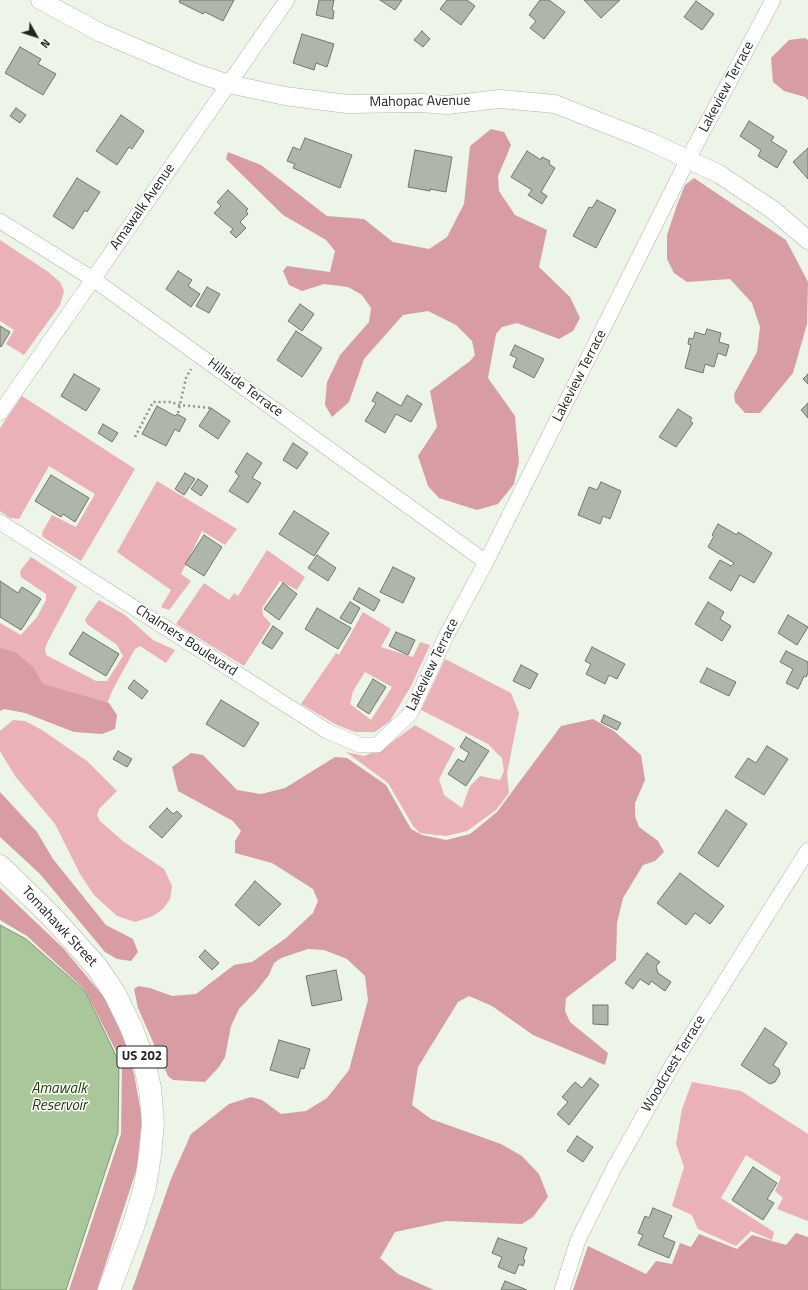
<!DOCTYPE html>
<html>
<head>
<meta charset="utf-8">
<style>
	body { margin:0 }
	#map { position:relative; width:808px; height:1290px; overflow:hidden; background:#ecf5e8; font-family:"Titillium Web",sans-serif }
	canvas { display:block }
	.north { position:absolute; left:16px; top:16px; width:40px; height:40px; -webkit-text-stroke:3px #fff; paint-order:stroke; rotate:129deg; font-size:11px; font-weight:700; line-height:16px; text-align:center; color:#212520 }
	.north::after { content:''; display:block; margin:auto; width:14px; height:18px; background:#212520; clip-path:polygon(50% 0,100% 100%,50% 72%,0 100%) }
</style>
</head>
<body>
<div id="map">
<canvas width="808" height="1290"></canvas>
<div class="north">N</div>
</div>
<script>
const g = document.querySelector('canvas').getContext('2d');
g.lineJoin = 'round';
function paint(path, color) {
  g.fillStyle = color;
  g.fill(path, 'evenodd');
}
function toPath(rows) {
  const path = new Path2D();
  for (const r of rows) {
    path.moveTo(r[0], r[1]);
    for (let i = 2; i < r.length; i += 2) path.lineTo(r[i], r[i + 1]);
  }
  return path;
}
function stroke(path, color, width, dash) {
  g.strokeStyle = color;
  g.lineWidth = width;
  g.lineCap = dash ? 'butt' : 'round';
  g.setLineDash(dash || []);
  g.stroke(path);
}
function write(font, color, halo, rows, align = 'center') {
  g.font = font + ' "Titillium Web",sans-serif';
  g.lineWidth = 3;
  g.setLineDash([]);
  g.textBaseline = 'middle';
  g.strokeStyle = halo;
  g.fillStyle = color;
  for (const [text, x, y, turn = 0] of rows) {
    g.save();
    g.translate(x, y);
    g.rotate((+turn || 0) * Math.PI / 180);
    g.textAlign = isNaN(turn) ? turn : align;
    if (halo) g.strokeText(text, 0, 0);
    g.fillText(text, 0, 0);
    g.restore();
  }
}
const green = toPath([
	[0,240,47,271,60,282,64,291,60,305,24,355,6,344,14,330,0,321],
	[22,396,135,469,81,561,43,537,42,533,52,515,76,527,95,494,49,466,19,519,10,518,0,511,0,428],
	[157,481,237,529,225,545,202,531,181,574,191,581,169,610,161,607,171,590,117,552],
	[267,550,305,577,297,590,280,581,262,608,263,615,271,624,244,666,176,624,204,583,229,600,234,593,238,596],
	[31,557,77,587,47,643,45,649,46,655,96,681,107,681,123,656,117,645,87,624,85,619,99,600,125,615,153,640,175,650,166,663,140,646,135,649,113,689,101,718,0,659,0,623,21,635,37,617,46,600,46,594,21,577,20,571],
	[363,612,391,629,381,647,413,657,420,642,430,645,411,686,390,721,375,732,355,732,335,724,301,704,336,653,339,655],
	[365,672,392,687,371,720,350,704,353,691],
	[445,659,511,693,519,713,507,773,509,793,496,810,467,831,446,836,420,833,413,826,388,783,346,752,364,756,384,748,415,725,455,748,439,779,444,795,462,808,470,786,480,776,500,780,504,771,502,758,488,744,421,710],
	[13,720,25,721,42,730,87,761,117,791,99,809,97,815,100,821,124,842,164,869,172,886,170,899,163,909,153,916,135,922,117,916,94,895,80,874,55,824,15,776,0,751,0,731],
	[692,1082,741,1091,808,1134,808,1221,777,1209,783,1198,775,1191,781,1177,746,1155,721,1198,774,1232,772,1240,751,1231,736,1246,698,1229,692,1215,672,1206,684,1167,676,1144,682,1109]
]);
const forest = toPath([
	[805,38,808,40,808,100,805,97,784,91,773,82,771,58,789,40],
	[491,129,504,132,511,145,498,176,499,191,515,215,547,230,539,267,570,297,580,318,573,331,559,339,517,323,502,327,496,334,488,378,515,416,519,462,514,484,498,504,477,510,439,498,428,486,418,456,437,427,430,391,470,361,475,355,472,341,456,325,428,311,403,315,364,359,349,402,332,417,325,405,327,382,340,355,369,322,371,308,362,295,348,287,324,284,302,291,289,285,283,271,287,266,330,272,335,251,326,240,283,215,226,159,228,152,261,165,327,216,364,219,393,242,429,249,447,237,464,204,470,146],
	[694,178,786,240,808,282,807,324,793,373,760,413,745,413,735,402,734,394,757,352,760,327,752,303,730,279,687,282,674,273,667,259,667,235,677,205,685,185],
	[0,648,15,652,33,667,43,684,109,703,117,715,115,729,102,734,74,732,25,713,4,709,0,711],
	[593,719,614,731,641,755,645,780,635,803,635,816,639,827,658,841,664,852,655,861,643,865,623,898,617,923,616,960,566,998,565,1011,570,1022,608,1053,605,1065,533,1035,492,1006,469,996,458,1002,418,1067,412,1105,431,1119,501,1144,522,1156,539,1174,548,1197,533,1217,522,1224,446,1221,395,1232,380,1258,398,1274,434,1290,132,1290,171,1179,191,1134,229,1104,251,1097,262,1100,281,1114,306,1111,327,1098,349,1070,368,1000,365,976,347,959,324,950,308,949,281,958,274,963,269,975,257,990,239,1009,231,1026,225,1057,219,1067,205,1082,173,1080,168,1076,138,1008,134,989,138,986,150,988,172,996,196,994,234,965,252,962,286,938,313,913,318,901,313,889,272,863,235,853,235,841,241,831,233,821,178,791,172,767,191,753,203,755,237,790,261,794,285,788,335,757,347,758,386,785,411,829,422,835,446,840,470,834,497,812,561,726],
	[0,792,37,832,53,859,106,925,133,939,138,952,131,961,117,959,105,952,40,874,0,837],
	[0,888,63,948,104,997,120,1023,134,1074,142,1118,137,1168,97,1290,69,1290,121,1134,122,1063,85,990,27,936,0,920],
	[796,1233,808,1237,808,1290,573,1290,588,1246,646,1274,656,1261,672,1264,680,1243,691,1247,699,1234,737,1249,752,1235,786,1245]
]);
const water = toPath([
	[0,925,26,939,85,991,119,1062,118,1133,66,1290,0,1290,0,925]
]);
const building = toPath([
	[180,0,234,0,223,21,205,12,203,14,179,2,180,0],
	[319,0,334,0,332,10,334,11,333,19,316,15,319,0],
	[380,0,402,0,395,10,380,0],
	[447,0,467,0,475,6,461,25,440,9,447,0],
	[540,0,549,0,565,12,544,39,530,28,536,21,529,15,540,0],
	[584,0,620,0,601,18,584,0],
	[696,1,714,14,702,30,684,17,696,1],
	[422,31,430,39,423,47,414,40,422,31],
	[302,34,334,44,327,67,316,63,314,70,293,63,302,34],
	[20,47,41,59,38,64,56,74,43,95,5,73,20,47],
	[16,108,26,115,20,123,10,116,16,108],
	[121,115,144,131,132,149,129,147,117,165,96,151,121,115],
	[749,121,774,137,771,141,787,151,777,168,758,156,761,150,740,136,749,121],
	[305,138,352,155,340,188,293,168,295,164,287,161,293,147,300,150,305,138],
	[808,148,808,179,793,162,808,148],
	[415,150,452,157,446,192,430,189,430,191,408,187,415,150],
	[527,151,541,160,542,157,550,161,549,164,555,168,541,192,547,196,542,204,528,195,532,190,511,177,527,151],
	[77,178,100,192,87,212,85,210,73,229,53,216,77,178],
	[228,190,248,209,246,211,248,214,240,222,246,228,236,238,230,232,233,229,214,213,221,206,217,202,228,190],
	[597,200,616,210,596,248,573,236,589,207,592,208,597,200],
	[178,271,192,280,188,286,200,294,191,307,166,289,178,271],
	[207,287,220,294,209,313,196,306,207,287],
	[300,304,314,314,302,331,288,321,300,304],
	[0,326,10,332,1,347,0,346,0,326],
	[707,329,721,333,719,342,729,345,726,356,718,353,714,367,705,364,703,373,685,368,691,345,688,344,689,338,693,339,695,332,705,335,707,329],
	[296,331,322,348,302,377,277,360,296,331],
	[515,345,544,359,534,378,513,367,517,358,510,355,515,345],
	[74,374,100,389,86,411,61,396,74,374],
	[808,374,808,384,803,379,808,374],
	[377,392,401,406,407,395,422,404,411,422,396,414,385,433,365,421,376,403,372,401,377,392],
	[808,403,808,418,801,410,808,403],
	[157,406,175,416,177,414,186,419,179,432,175,429,166,446,142,434,157,406],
	[211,408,230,421,218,439,199,426,211,408],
	[678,409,692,418,690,421,693,423,676,447,659,437,678,409],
	[103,424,118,433,112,442,98,433,103,424],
	[293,443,308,453,297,469,283,460,293,443],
	[247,453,262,463,252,478,261,483,248,503,229,491,239,476,235,472,247,453],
	[185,473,195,479,184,495,175,489,185,473],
	[51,475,89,498,75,522,63,514,61,517,35,501,51,475],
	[198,479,208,486,201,496,191,489,198,479],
	[601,482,621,491,610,519,603,516,600,524,578,515,589,487,597,490,601,482],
	[294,511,329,533,314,556,279,534,294,511],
	[718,524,737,535,738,532,772,553,754,583,740,575,731,591,709,578,720,560,731,566,734,563,708,547,714,536,712,535,718,524],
	[204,535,222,547,204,576,185,564,204,535],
	[317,555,336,568,328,581,308,568,317,555],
	[393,567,415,578,403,603,380,592,393,567],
	[0,581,18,593,22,587,41,599,21,630,0,617,0,581],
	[283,583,297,594,279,620,264,609,283,583],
	[359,588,380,600,374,611,353,599,359,588],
	[350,602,360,608,351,624,340,618,350,602],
	[708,602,724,612,720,619,731,626,722,641,695,624,708,602],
	[317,608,351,628,338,649,305,629,317,608],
	[788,615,808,627,797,645,778,633,788,615],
	[273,626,283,633,272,649,262,643,273,626],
	[83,632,119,654,106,676,69,654,83,632],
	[396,632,415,640,408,655,389,646,396,632],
	[592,647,625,664,617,679,609,675,605,684,586,674,591,664,585,661,592,647],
	[786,651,808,662,808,673,806,677,804,676,798,689,786,683,793,669,780,662,786,651],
	[521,665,538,674,530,689,513,681,521,665],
	[707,668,736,682,729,696,700,682,707,668],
	[373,679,386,687,369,714,357,706,373,679],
	[134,680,148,691,142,699,128,688,134,680],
	[221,700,259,723,244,747,206,724,221,700],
	[604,715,621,723,617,730,601,722,604,715],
	[466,737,489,751,466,786,448,774,458,759,464,762,469,753,460,747,466,737],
	[767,746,788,759,764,795,735,777,748,758,756,763,767,746],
	[118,751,132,759,127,767,113,759,118,751],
	[167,808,173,814,177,811,182,816,162,838,149,827,167,808],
	[726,810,747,824,718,867,698,853,726,810],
	[680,873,724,906,710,924,695,913,686,925,657,903,680,873],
	[255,881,281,904,259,926,235,905,255,881],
	[205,950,219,963,212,970,199,957,205,950],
	[647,953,660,962,656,966,658,973,671,982,665,991,651,981,649,985,640,979,633,989,625,983,647,953],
	[336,970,342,1000,312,1006,306,976,336,970],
	[593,1005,608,1005,608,1025,593,1024,593,1005],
	[765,1028,787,1043,773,1065,779,1069,780,1074,775,1082,770,1084,741,1065,765,1028],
	[279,1040,310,1049,304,1069,301,1068,298,1078,270,1070,279,1040],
	[590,1078,599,1085,569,1125,557,1114,568,1102,562,1097,575,1082,582,1088,590,1078],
	[577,1136,593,1147,583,1162,567,1151,577,1136],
	[753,1167,777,1183,767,1199,774,1203,763,1220,732,1200,753,1167],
	[653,1208,672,1216,663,1237,675,1242,669,1258,638,1245,643,1235,638,1233,645,1216,649,1218,653,1208],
	[498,1238,527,1248,523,1259,525,1260,523,1266,519,1264,515,1274,498,1267,502,1257,492,1253,498,1238],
	[505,1281,527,1290,501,1290,505,1281]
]);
const path = toPath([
	[178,413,186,378,191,369],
	[135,437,153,402,171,402,179,405,211,408]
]);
const minor = toPath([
	[0,221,93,279,486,562],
	[0,413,287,0],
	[0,522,327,731,360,745,377,745,410,714,446,636,486,562,688,159,773,0],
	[562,1290,578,1240,615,1166,673,1064,808,850]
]);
const tertiary = toPath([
	[40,0,101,33,196,73,229,84,285,96,347,104,421,103,447,105,500,99,555,104,649,141,719,174,773,210,808,240]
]);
const primary = toPath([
	[0,866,52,917,97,967,115,994,131,1027,143,1058,150,1088,153,1123,150,1155,145,1187,134,1224,109,1290]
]);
const shields = [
	[142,1057,50]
];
const shieldNames = [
	["US 202",142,1057]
];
const streetNames = [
	["Lakeview Terrace",727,87,-62],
	["Mahopac Avenue",420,102,-1],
	["Amawalk Avenue",143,207,-55],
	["Lakeview Terrace",580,376,-63],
	["Hillside Terrace",245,388,36],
	["Chalmers Boulevard",186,641,33],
	["Lakeview Terrace",433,665,-64],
	["Tomahawk Street",59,927,47],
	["Woodcrest Terrace",674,1064,-59]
];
const waterNames = [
	["Amawalk",59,1089],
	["Reservoir",59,1106]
];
paint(green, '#eab1b6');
paint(forest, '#d89da3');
paint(water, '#a9c79a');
stroke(water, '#809675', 1);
paint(building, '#aeb6aa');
stroke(building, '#70776c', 1);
stroke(minor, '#aeb7aa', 16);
stroke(tertiary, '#aeb7aa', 19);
stroke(primary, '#aeb7aa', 23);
stroke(path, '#8e958c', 2.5, [2, 3]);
stroke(minor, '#fff', 15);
stroke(tertiary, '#fff', 18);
stroke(primary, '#fff', 22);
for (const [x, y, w] of shields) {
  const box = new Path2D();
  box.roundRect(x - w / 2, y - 11, w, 22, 3);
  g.fillStyle = '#fff';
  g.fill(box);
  stroke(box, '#212520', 1);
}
write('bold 13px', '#212520', null, shieldNames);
write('14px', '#212520', '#fff', streetNames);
write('italic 15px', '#1d4100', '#fff', waterNames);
</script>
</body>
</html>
